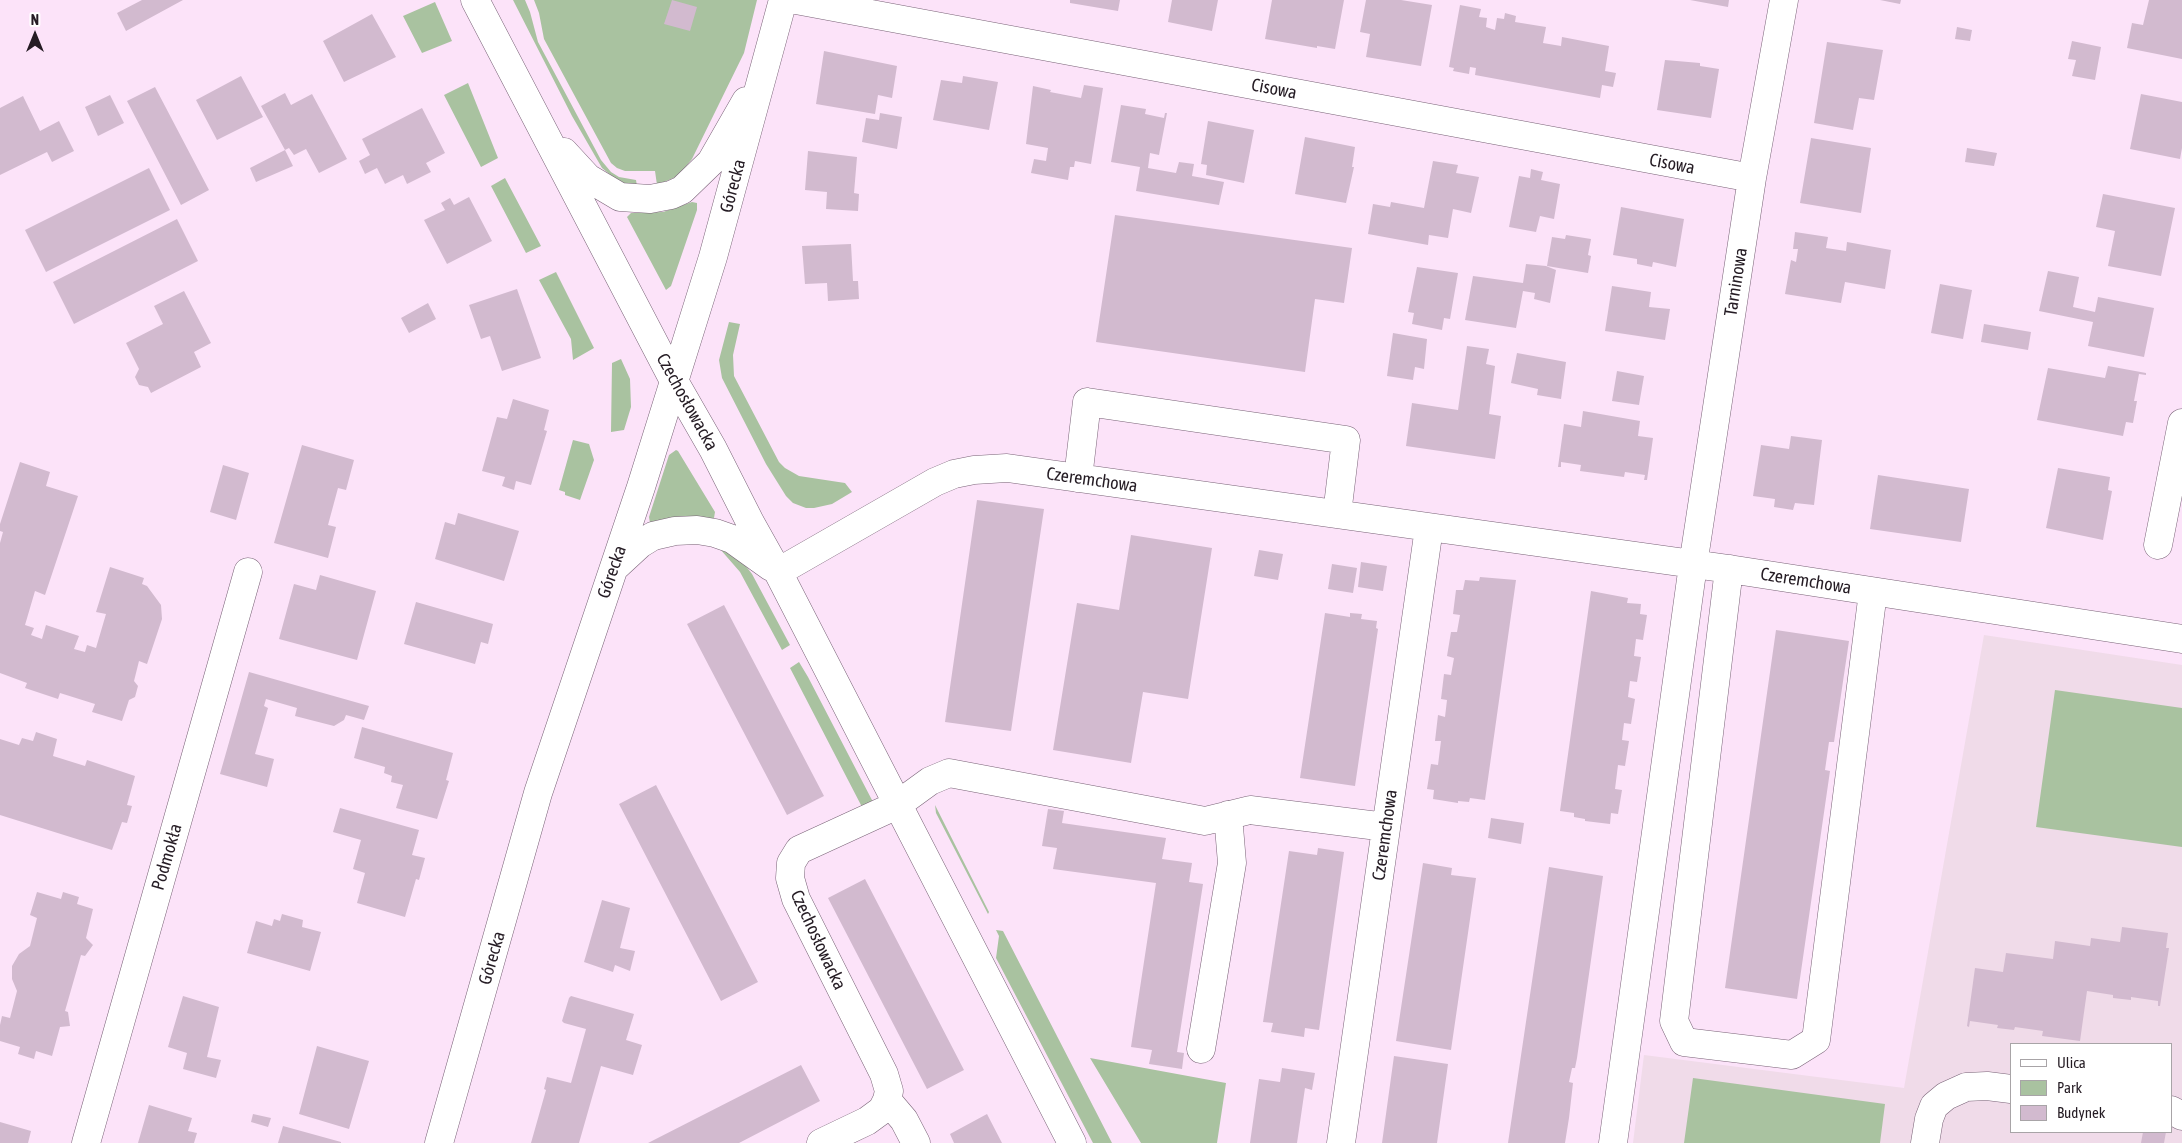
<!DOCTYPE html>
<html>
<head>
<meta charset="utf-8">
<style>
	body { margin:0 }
	#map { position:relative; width:2182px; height:1143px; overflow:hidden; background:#fce3f9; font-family:"Asap Condensed",sans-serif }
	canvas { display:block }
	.legend { position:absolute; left:2010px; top:1043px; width:162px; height:90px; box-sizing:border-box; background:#fff; border:1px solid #a8a4a7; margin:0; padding:6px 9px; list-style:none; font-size:15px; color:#251c24 }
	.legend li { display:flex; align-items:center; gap:10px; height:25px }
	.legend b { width:25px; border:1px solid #a8a4a7 }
	.north { position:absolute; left:10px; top:10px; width:50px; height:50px; -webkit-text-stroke:4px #fff; paint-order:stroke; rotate:0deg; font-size:14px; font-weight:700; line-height:20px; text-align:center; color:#251c24 }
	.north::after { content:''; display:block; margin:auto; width:18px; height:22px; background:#251c24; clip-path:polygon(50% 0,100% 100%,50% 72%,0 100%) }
</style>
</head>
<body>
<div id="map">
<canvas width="2182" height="1143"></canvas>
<ul class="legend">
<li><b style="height:6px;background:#fff"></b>Ulica</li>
<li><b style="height:14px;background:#a9c2a0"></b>Park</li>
<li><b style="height:14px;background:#d2bacf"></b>Budynek</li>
</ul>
<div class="north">N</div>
</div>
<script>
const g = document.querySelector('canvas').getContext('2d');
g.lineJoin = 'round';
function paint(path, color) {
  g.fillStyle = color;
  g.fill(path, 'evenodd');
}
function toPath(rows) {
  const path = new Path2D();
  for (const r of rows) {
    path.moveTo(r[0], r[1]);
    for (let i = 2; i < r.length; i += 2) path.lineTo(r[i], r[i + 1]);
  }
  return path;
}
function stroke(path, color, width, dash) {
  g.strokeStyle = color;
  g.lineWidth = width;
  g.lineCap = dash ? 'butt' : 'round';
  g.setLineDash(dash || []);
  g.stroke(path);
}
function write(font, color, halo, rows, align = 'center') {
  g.font = font + ' "Asap Condensed",sans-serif';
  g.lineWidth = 4;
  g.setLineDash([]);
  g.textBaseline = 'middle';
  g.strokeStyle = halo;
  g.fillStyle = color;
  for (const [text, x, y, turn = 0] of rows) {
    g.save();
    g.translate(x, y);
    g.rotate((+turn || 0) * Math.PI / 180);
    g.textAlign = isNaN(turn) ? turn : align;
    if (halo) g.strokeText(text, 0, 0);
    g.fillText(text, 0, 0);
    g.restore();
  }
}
const education = toPath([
	[1984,635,2182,665,2182,1143,1633,1143,1644,1055,1904,1088],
	[2011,1044,2171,1044,2171,1132,2011,1132]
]);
const green = toPath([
	[513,0,525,0,530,12,538,42,601,160,611,172,619,177,636,180,637,186,619,182,602,168,572,116],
	[534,0,757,0,744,53,692,159,678,176,657,185,655,171,625,171,617,168,611,163,544,39,539,13],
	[435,2,452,41,422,53,403,16],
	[468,83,498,158,481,167,444,95],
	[505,178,541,246,526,253,491,186],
	[692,202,697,203,697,210,671,286,666,290,627,217,631,213,663,212],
	[556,272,594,348,573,360,571,339,539,280],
	[729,322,740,324,733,355,734,376,779,462,785,468,799,476,845,483,852,492,832,504,814,508,806,508,793,503,786,496,766,464,722,378,719,360],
	[621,359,630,379,631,407,624,430,611,432,612,363],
	[573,440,589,444,594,460,580,500,565,495,565,492,559,490],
	[676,450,678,451,715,512,714,518,650,523,649,517,669,455],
	[720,549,727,552,745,565,752,574,790,645,782,650,740,572],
	[799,662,808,677,873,802,862,807,790,668],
	[2055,690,2182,708,2182,847,2036,827],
	[935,805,989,912,988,914,936,813],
	[996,930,1003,931,1112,1143,1093,1143,996,958,999,936],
	[1090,1058,1226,1083,1217,1143,1141,1143],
	[1693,1078,1885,1104,1880,1143,1684,1143]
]);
const building = toPath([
	[142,0,183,0,126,31,117,13],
	[672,0,697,7,690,31,664,24],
	[1070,0,1120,0,1118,11,1070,3],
	[1172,0,1218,0,1212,31,1168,22],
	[1272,0,1344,0,1335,49,1317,46,1317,48,1265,39],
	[1366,0,1401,0,1432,5,1421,66,1366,57,1370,34,1360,32],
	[1690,0,1729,0,1728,7],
	[1880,0,1901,0,1900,4],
	[2149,0,2182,0,2182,59,2127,48,2132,23,2143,25],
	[1460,5,1481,9,1479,17,1487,18,1486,27,1495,30,1497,18,1504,19,1505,13,1516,16,1515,22,1546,27,1543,43,1561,46,1562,37,1609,46,1605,71,1616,73,1613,87,1602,85,1600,98,1475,75,1476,68,1470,67,1469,74,1453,71,1454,68,1449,67],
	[372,14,396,57,344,82,323,41],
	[1957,27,1972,30,1970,41,1955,39],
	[2072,41,2101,47,2095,80,2072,76,2076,60,2068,59],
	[1827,42,1883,50,1874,100,1859,98,1853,130,1814,123],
	[824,51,897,66,892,98,878,95,875,114,816,104],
	[1665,60,1700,63,1700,66,1719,69,1711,118,1657,110],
	[241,76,263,117,217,140,196,100],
	[963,76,998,82,989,130,933,120,941,80,962,83],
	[1084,85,1103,88,1091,164,1075,161,1074,167,1070,167,1068,180,1031,173,1034,159,1046,161,1048,148,1026,144,1033,86,1051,90,1050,92,1081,98],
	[155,87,209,190,181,205,127,101],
	[285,93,291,105,312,94,347,159,319,173,306,149,294,155,289,148,285,150,261,106],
	[2141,94,2182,102,2182,148,2180,159,2130,149],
	[110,95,124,123,98,136,85,107],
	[23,96,40,131,59,121,74,151,52,162,47,152,0,175,0,108],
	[1121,105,1146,109,1145,114,1164,118,1165,113,1167,113,1159,155,1150,153,1148,168,1176,173,1179,162,1194,164,1192,176,1224,182,1219,205,1136,191,1140,167,1111,162],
	[422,108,445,153,426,163,431,172,407,184,403,175,385,184,377,168,365,174,359,161,370,155,362,139],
	[880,113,902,117,897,149,862,142,866,118,879,120],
	[1208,121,1254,130,1244,183,1206,175,1207,165,1201,164],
	[1305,137,1355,147,1352,167,1354,167,1346,203,1295,194],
	[1811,138,1871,148,1861,213,1800,203],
	[1967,148,1997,153,1994,166,1965,162],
	[285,150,293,166,256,182,250,168],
	[808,151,857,157,854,193,859,194,858,211,826,209,827,192,805,190],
	[1433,161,1458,165,1456,173,1479,177,1471,213,1453,209,1448,238,1429,235,1428,245,1368,234,1373,204,1390,207,1391,202,1424,208],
	[149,168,170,210,46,272,25,230],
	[1531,169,1543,172,1541,180,1560,184,1554,219,1540,216,1536,232,1509,227,1519,176,1530,178],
	[2103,194,2175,208,2161,276,2108,266,2115,231,2096,227],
	[469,197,492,241,447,264,424,220,445,210,441,203,450,198,454,205],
	[1621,207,1684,219,1676,267,1653,262,1652,267,1637,264,1637,259,1613,255],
	[1115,215,1352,248,1344,303,1315,299,1305,372,1096,342],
	[177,219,198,261,74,324,53,282],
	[1795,232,1828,237,1826,248,1846,251,1847,242,1891,250,1885,289,1845,282,1841,303,1785,294,1791,260,1796,262,1798,249,1793,249],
	[1566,235,1591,239,1588,255,1591,256,1588,273,1547,266,1552,237,1565,239],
	[851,244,853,281,858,281,859,299,828,301,827,283,805,284,802,246],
	[1526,264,1546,266,1556,270,1550,303,1534,299,1535,293,1523,291,1516,328,1465,320,1473,276,1523,283],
	[1417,267,1458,273,1450,319,1444,318,1442,330,1412,324,1414,313,1408,312],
	[2048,271,2079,277,2073,307,2095,312,2098,297,2154,308,2144,357,2088,346,2093,322,2039,311],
	[1940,284,1972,290,1963,339,1931,333],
	[1612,286,1651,292,1649,307,1670,309,1665,340,1605,331],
	[517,289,541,358,502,371,490,336,481,339,469,305],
	[184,291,211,343,194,352,201,367,151,393,148,387,139,385,135,377,139,369,126,343,163,324,154,306],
	[428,303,436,319,409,333,401,318],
	[1984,324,2031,332,2028,350,1981,342],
	[1393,333,1427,339,1424,369,1415,367,1413,380,1387,376],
	[1467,346,1489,349,1486,364,1495,366,1489,414,1501,416,1495,459,1406,446,1412,403,1458,410],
	[1517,353,1566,362,1561,399,1537,395,1538,389,1511,383],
	[2108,366,2146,373,2146,375,2139,374,2134,401,2137,401,2133,423,2126,422,2123,436,2037,420,2048,368,2105,378],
	[1617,371,1644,376,1639,405,1612,401],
	[513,399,549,410,544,430,547,431,531,485,516,481,514,490,502,486,505,477,482,471,497,417,507,419],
	[1583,411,1640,421,1638,436,1653,438,1647,480,1644,480,1645,475,1625,472,1624,477,1580,471,1581,465,1561,462,1561,467,1558,467,1564,424,1581,427],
	[1791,436,1822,440,1814,505,1795,503,1793,510,1774,507,1775,499,1753,496,1761,445,1789,449],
	[302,445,354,460,346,490,338,488,328,525,336,527,328,558,274,543],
	[20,462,50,472,46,486,78,496,45,595,35,591,25,625,34,628,31,635,42,639,46,625,79,636,74,649,85,652,87,645,96,648,106,614,96,612,110,567,144,578,142,584,147,586,161,605,162,619,147,664,139,661,134,681,138,686,135,697,129,700,122,721,92,712,95,704,60,693,58,699,25,688,27,683,0,673,0,543,3,532,0,531,0,524],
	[223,465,249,473,236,520,210,512],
	[2058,468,2110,477,2108,490,2112,491,2103,540,2046,528],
	[1878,475,1969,489,1961,542,1870,529],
	[977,500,1044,509,1011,731,945,722],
	[458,513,519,531,504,581,435,559,445,522,455,525],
	[1131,535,1212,548,1188,699,1143,692,1131,763,1053,750,1077,603,1119,610],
	[1259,550,1283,554,1278,580,1254,576],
	[1361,562,1387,566,1383,591,1358,587],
	[1332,564,1357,568,1353,593,1328,589],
	[320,575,376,591,357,660,279,639,294,584,316,590],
	[1480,577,1516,580,1485,800,1470,798,1469,802,1458,801,1458,803,1433,799,1434,790,1427,789,1431,764,1438,765,1441,741,1435,741,1438,715,1445,717,1447,700,1441,699,1444,674,1451,675,1454,658,1447,656,1451,632,1457,632,1460,615,1453,614,1456,590,1463,590,1465,580,1479,581],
	[1591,591,1628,598,1627,603,1641,604,1640,614,1647,615,1643,640,1636,639,1634,656,1641,657,1637,682,1630,681,1628,697,1635,699,1631,724,1624,723,1622,740,1629,741,1625,766,1618,765,1615,789,1622,790,1618,814,1611,813,1610,824,1585,821,1585,819,1574,817,1574,813,1560,811],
	[416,602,493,624,488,644,481,642,475,664,404,644],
	[724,605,824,796,787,815,687,624],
	[1325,613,1350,617,1350,613,1362,614,1361,619,1377,621,1376,628,1378,629,1355,786,1300,778],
	[1776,630,1849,641,1834,742,1829,742,1825,770,1830,771,1797,999,1725,988],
	[249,672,369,706,364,720,346,715,344,720,334,726,295,716,297,708,266,699,264,706,268,708,255,754,274,759,267,787,220,774],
	[362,727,453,753,446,780,449,781,437,819,396,808,403,785,391,782,392,776,384,773,385,767,354,758],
	[36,732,57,739,53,756,85,766,87,760,135,776,127,805,132,806,127,823,122,822,112,850,0,815,0,739,19,745,22,738,33,741],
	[656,785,758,982,721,1001,619,804],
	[340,808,419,830,412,855,425,858,419,880,416,879,405,917,357,903,365,873,353,869,361,840,333,832],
	[1048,809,1064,811,1062,823,1166,838,1162,859,1192,863,1189,882,1203,884,1177,1052,1184,1053,1182,1069,1149,1064,1152,1050,1131,1047,1156,883,1053,869,1057,848,1042,846],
	[1491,818,1524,823,1521,844,1488,838],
	[1318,848,1344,852,1319,1030,1305,1028,1304,1037,1271,1032,1273,1023,1263,1022,1289,851,1317,855],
	[1423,863,1452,868,1451,875,1476,878,1451,1050,1396,1041],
	[1549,867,1603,876,1577,1058,1575,1068,1572,1068,1569,1082,1573,1083,1569,1118,1565,1143,1508,1143],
	[865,879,964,1070,927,1089,828,898],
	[37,892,61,899,63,892,79,897,77,904,93,909,86,938,93,945,85,956,81,955,65,1011,68,1012,70,1026,60,1027,52,1056,36,1051,34,1059,18,1054,20,1047,0,1041,0,1025,2,1016,10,1018,17,991,12,979,12,966,19,954,30,946,37,918,30,915],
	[602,900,630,908,620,948,635,951,630,971,615,965,613,972,584,962],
	[282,914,303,920,302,927,321,932,310,971,247,953,256,921,272,926,274,919,280,921],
	[2122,927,2168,933,2166,948,2169,948,2160,1006,2158,1006,2158,1001,2131,997,2131,1000,2113,998,2113,995,2087,991,2080,1041,2042,1036,2043,1031,2015,1027,2014,1030,1997,1028,1998,1025,1970,1021,1969,1027,1967,1026,1975,968,2003,972,2006,953,2053,959,2055,941,2090,946,2091,938,2120,942],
	[183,996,219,1007,207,1057,221,1060,216,1078,183,1069,187,1053,168,1047],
	[571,996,634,1014,626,1040,642,1045,633,1075,601,1066,579,1143,531,1143,546,1090,544,1089,547,1077,571,1083,586,1029,564,1023,562,1021,569,998],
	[317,1046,369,1061,349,1129,299,1114],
	[1394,1056,1448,1064,1437,1143,1382,1143],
	[801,1065,820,1101,739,1143,648,1143],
	[1282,1068,1315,1073,1312,1090,1305,1088,1297,1143,1250,1143,1259,1079,1280,1082],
	[149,1105,192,1118,188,1131,197,1133,194,1143,138,1143],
	[253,1114,271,1118,268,1127,251,1122],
	[987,1114,1002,1143,954,1143,950,1134],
	[0,1122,31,1131,28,1143,0,1143],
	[283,1126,341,1142,341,1143,278,1143],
	[2143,1132,2166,1132,2164,1143,2141,1143]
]);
const minor = toPath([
	[475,0,674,381,713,449,750,522,778,572,1072,1143],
	[796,0,1752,178],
	[564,152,588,178,620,197,650,199,671,195,682,190,711,162,746,101],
	[1078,478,1087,402,1346,440,1337,514],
	[2158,545,2182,423],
	[614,568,640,544,653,536,675,531,697,530,715,533,732,539,771,567],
	[1729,569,1674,1021,1684,1042,1792,1055,1816,1040,1873,592],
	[778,572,935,482,954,474,974,470,1007,468,1729,569,2182,639],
	[1201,1049,1232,863,1228,815],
	[887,1100,904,1120,916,1143],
	[2171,1110,2182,1116],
	[86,1143,248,572],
	[439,1143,538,793,641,487,713,257,783,0],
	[821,1143,867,1121,882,1110,887,1100,889,1091,884,1074,796,899,790,878,791,863,799,850,897,805,930,781,949,773,1205,821,1250,810,1386,827],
	[1341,1143,1429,528],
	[1613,1143,1693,565,1752,178,1784,0],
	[1925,1143,1929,1119,1934,1106,1946,1096,1966,1087,1987,1086,2011,1089]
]);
const streetNames = [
	["Cisowa",1274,89,11],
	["Cisowa",1672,164,11],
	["Górecka",733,186,-75],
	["Tarninowa",1736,282,-81],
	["Czechosłowacka",687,402,61],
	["Czeremchowa",1092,480,8],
	["Górecka",612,572,-71],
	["Czeremchowa",1806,581,9],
	["Czeremchowa",1385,835,-82],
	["Podmokła",167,857,-74],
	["Czechosłowacka",818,940,65],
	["Górecka",492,958,-74]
];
paint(education, '#f0dbe9');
paint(green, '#a9c2a0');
paint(building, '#d2bacf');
stroke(minor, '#796377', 29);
stroke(minor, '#fff', 28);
write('18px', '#251c24', '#fff', streetNames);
</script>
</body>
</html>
